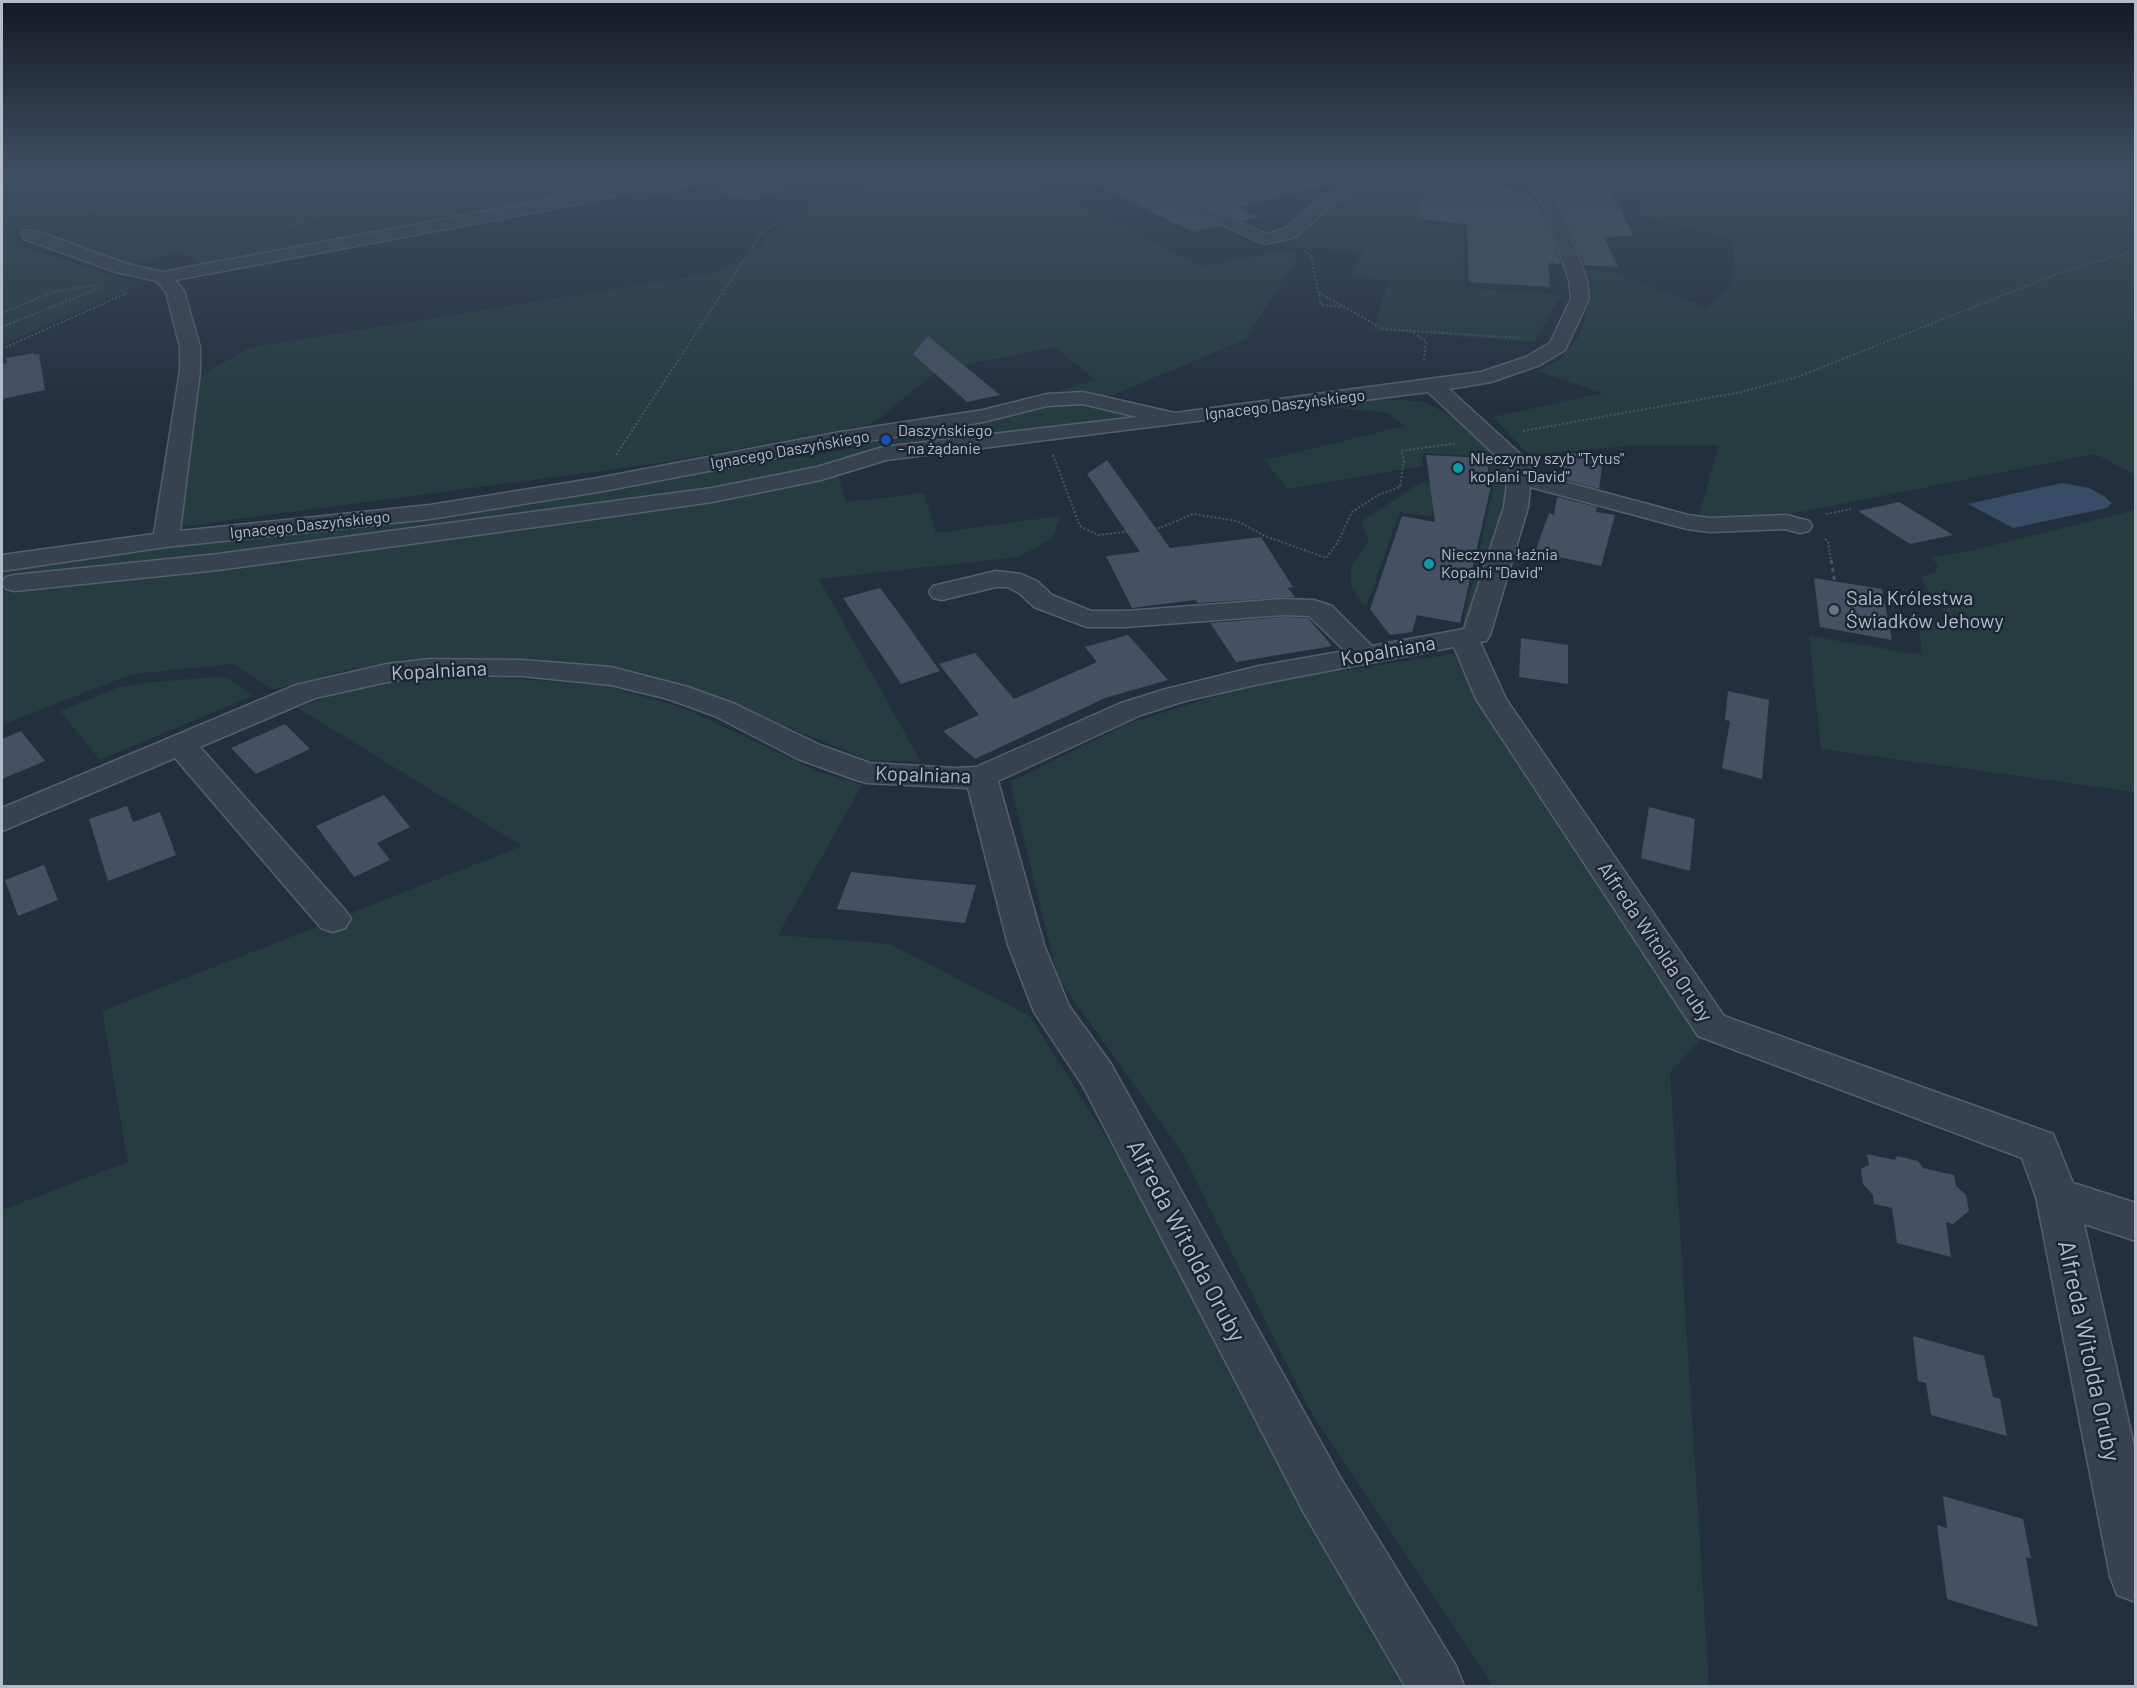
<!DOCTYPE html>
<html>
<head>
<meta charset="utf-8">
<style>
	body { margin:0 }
	#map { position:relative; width:2137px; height:1688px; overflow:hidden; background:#242f3e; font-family:Barlow,sans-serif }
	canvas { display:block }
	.frame { position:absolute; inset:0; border:3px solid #b4bcc9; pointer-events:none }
</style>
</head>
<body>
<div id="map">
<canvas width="2137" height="1688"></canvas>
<div class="frame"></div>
</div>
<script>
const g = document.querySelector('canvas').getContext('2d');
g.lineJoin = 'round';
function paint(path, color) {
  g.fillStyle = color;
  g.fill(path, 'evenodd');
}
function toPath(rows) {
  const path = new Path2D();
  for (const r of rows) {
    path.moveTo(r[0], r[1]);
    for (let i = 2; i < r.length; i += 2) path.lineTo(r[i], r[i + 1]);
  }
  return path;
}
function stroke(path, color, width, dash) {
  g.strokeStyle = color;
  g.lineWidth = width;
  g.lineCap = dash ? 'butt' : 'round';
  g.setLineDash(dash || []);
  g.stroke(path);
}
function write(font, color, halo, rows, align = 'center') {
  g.font = font + ' Barlow,sans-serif';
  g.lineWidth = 5;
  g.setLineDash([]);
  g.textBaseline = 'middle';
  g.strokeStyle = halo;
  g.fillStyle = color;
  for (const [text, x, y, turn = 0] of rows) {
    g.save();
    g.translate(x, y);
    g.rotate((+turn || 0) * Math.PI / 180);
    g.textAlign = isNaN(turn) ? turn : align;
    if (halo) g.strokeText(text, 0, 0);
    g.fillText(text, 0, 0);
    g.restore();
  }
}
const green = toPath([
	[2,174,669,174,614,189,200,266,192,257,175,252,129,266,22,237,8,229,21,246,141,284,2,345],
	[857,174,1021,174,1204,267,1268,253,1300,253,1246,339,1108,397,1061,390,1095,380,1055,347,939,370,872,424,668,462,178,527,196,379,248,348,713,273,743,261,785,223,818,203,855,190,863,178],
	[1394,174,1427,174,1444,180,1421,220,1463,230,1464,288,1561,295,1535,342,1373,330,1389,281,1350,277,1363,250,1297,248,1295,234,1351,188],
	[1609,174,2135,174,2135,475,2095,454,1780,516,1698,518,1719,445,1628,446,1529,455,1493,417,1603,393,1537,371,1559,360,1578,338,1592,297,1590,271,1614,273,1707,308,1732,285,1734,240,1640,215,1638,199,1633,194,1611,192,1606,181],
	[1382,399,1424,402,1473,426,1493,449,1497,457,1502,457,1509,473,1508,498,1471,617,1463,622,1493,490,1487,457,1423,453,1422,466,1287,489,1265,460,1405,426,1388,413,1317,406],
	[1064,403,1095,407,1135,417,907,443,784,476,532,517,2,580,2,570,272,534,527,506,742,465,817,455],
	[838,476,846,502,924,493,936,533,1060,516,1053,538,1018,557,819,579,921,762,868,760,686,685,610,667,526,659,430,657,352,669,273,690,233,664,132,674,2,725,2,592,652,510],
	[1421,482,1438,487,1431,517,1400,512,1366,608,1351,587,1351,566,1369,541,1361,522],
	[2135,510,2135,792,1821,749,1809,636,1922,655,1918,615,1942,620,1952,617,1940,609,1951,606,1927,590,1921,577,1935,572,1938,567,1932,557,1970,551],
	[1453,654,1473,690,1706,1034,1670,1072,1709,1686,1493,1686,1309,1409,1183,1154,1058,978,1010,782,1127,724,1254,684],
	[216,677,229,678,252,696,100,760,60,711,117,688,142,683],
	[410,677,505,678,603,685,684,708,820,772,862,785,778,935,890,944,1030,1016,1106,1137,1416,1686,2,1686,2,1210,128,1162,102,1011,522,846,298,708,341,691]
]);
const water = toPath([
	[757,177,783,182,786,188,774,195,754,199,733,198,720,193,719,190,735,180],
	[2062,483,2089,488,2104,496,2112,503,2107,508,2013,528,1968,504]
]);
const building = toPath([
	[1074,174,1110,174,1219,226,1193,232],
	[1137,174,1329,174,1330,185,1237,207,1259,217,1242,221],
	[1433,174,1474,174,1534,197,1547,221,1561,264,1548,263,1550,287,1469,282,1467,224,1415,219],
	[1546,176,1605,181,1634,236,1604,237,1618,267,1584,265,1567,219],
	[928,336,1000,395,967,402,913,354],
	[34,353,34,355,39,354,45,390,2,399,2,364,7,363,6,358],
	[1565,452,1603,458,1599,489,1560,478],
	[1426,455,1486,458,1491,486,1460,623,1417,615,1412,632,1390,635,1370,609,1402,516,1435,522],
	[1107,460,1170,548,1261,537,1293,587,1288,588,1295,597,1198,603,1195,600,1132,608,1106,556,1140,552,1087,474],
	[1557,497,1597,507,1596,512,1615,515,1601,566,1535,552,1549,513,1554,515],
	[1899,502,1953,535,1910,544,1858,511],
	[1814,578,1882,589,1892,640,1820,627],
	[880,588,898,612,940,671,901,684,843,598],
	[1283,617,1308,618,1332,646,1236,662,1210,623],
	[1128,635,1168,680,1105,698,975,759,943,731,979,715,939,664,975,653,1014,699,1097,662,1085,647],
	[1521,638,1568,645,1568,684,1519,677],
	[1728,691,1769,700,1762,779,1722,768,1730,721,1725,720],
	[285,724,310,749,256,774,231,748],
	[21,731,45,761,2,779,2,739],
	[384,795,410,827,377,843,390,860,354,877,316,826],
	[127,806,133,822,160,812,176,855,108,881,89,819],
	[1649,807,1695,819,1690,871,1641,858],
	[44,865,58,900,18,916,5,880],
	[851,872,912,879,976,885,965,923,837,909],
	[1867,1154,1895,1160,1897,1156,1918,1161,1923,1168,1954,1175,1956,1186,1966,1195,1969,1211,1953,1224,1946,1222,1951,1257,1897,1243,1892,1208,1874,1204,1873,1195,1863,1184,1861,1169,1869,1165],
	[1913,1336,1984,1356,1993,1397,2000,1399,2007,1436,1931,1415,1926,1383,1918,1381],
	[1943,1496,2023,1519,2031,1559,2026,1557,2038,1627,1947,1599,1937,1525,1947,1528]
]);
const pathFar1 = toPath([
	[228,174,253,191],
	[2,204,218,174],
	[2,214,10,222],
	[57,220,84,210,254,191,334,174],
	[275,230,331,212,488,174],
	[1304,251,1311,256,1321,305,1344,307],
	[1319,293,1384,329,1522,338],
	[2,313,53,292,95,285],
	[2,327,102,287],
	[1410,331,1426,341,1424,359,1427,360],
	[2,349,127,293],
	[1523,431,1741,392,1800,376,2059,273,2136,250],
	[616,455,763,231,831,194,848,180,847,174],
	[1053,455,1080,526,1098,535,1160,528,1193,514,1237,521,1265,536,1326,558,1338,542,1352,512,1378,495,1400,487,1404,460,1401,451,1457,443],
	[1826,514,1851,509],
	[1825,539,1828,541,1831,561]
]);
const path = toPath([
	[1831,560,1835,582]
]);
const minor = toPath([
	[662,174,686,174,684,177,695,174,719,174,716,177,658,195,650,190,653,187,684,177,589,202,175,280,184,291,200,347,200,371,180,531,430,505,598,478,840,432,983,410,1047,394,1083,392,1175,413,1481,372,1526,357,1550,343,1571,299,1569,280,1549,220,1540,200,1518,174,1534,174,1555,199,1565,220,1587,280,1589,299,1565,350,1540,365,1491,382,1449,389,1529,462,1532,473,1688,515,1710,518,1787,515,1809,521,1812,526,1809,531,1800,533,1785,529,1710,532,1687,529,1530,487,1528,507,1490,635,1486,641,1480,642,1506,699,1724,1016,2053,1134,2073,1183,2136,1203,2136,1241,2084,1224,2136,1455,2136,1602,2117,1595,2110,1576,2036,1197,2022,1158,1698,1036,1476,699,1454,647,1259,684,1185,701,1141,715,998,781,1044,945,1069,1006,1111,1064,1340,1477,1456,1666,1464,1686,1405,1686,1304,1513,1083,1086,1034,1012,1008,945,968,788,867,783,856,780,798,759,715,716,668,699,611,685,522,676,430,675,387,682,315,698,200,747,345,910,351,919,345,928,333,932,321,928,175,758,2,831,2,808,296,685,387,664,430,659,522,660,611,667,688,687,735,704,820,745,870,763,955,768,976,767,1121,703,1166,689,1259,666,1345,651,1309,616,1283,615,1126,627,1087,627,1034,607,1019,593,1007,587,996,587,942,600,933,598,929,592,933,586,996,571,1021,574,1037,581,1052,595,1091,611,1126,611,1283,599,1314,600,1332,606,1372,646,1464,629,1504,507,1509,468,1428,392,886,460,821,480,712,502,550,525,218,570,15,591,6,589,2,583,6,577,15,575,218,554,712,488,817,467,883,447,1137,417,1083,404,1047,406,983,422,840,446,598,492,430,519,166,547,2,571,2,555,154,534,180,371,180,347,166,292,157,281,116,272,24,239,22,235,24,231,36,231,127,264,163,272,589,192,662,174],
	[1112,174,1132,174,1266,234,1284,229,1320,199,1354,180,1373,174,1396,174,1393,177,1364,186,1332,205,1296,237,1264,244,1112,174]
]);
const markers = [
	[886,440,6,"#1a4fb4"],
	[1458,468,6,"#0f9aa8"],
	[1429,564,6,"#0f9aa8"],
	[1834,610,6,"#6b7280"]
];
const farStreetnames = [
	["Ignacego Daszyńskiego",1285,405,-7],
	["Ignacego Daszyńskiego",790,450,-10],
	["Ignacego Daszyńskiego",310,525,-6]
];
const farPoinames = [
	["Daszyńskiego",898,431],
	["- na żądanie",898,449],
	["NIeczynny szyb \"Tytus\"",1470,459],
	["koplani \"David\"",1470,477],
	["Nieczynna łaźnia",1441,555],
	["Kopalni \"David\"",1441,573]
];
const poiNames = [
	["Sala Królestwa",1846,598],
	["Świadków Jehowy",1846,621]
];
const streetNames = [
	["Kopalniana",1388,651,-10],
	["Kopalniana",439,671,-3],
	["Kopalniana",923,775,2],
	["Alfreda Witolda Oruby",1655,942,56]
];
const nearStreetnames = [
	["Alfreda Witolda Oruby",1186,1241,62],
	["Alfreda Witolda Oruby",2089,1351,78]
];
paint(green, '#263c3f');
paint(water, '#394c67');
paint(building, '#455162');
stroke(minor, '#565f6c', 3);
stroke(pathFar1, '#44595c', 2, [2, 2]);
stroke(path, '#44595c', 3, [4, 4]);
paint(minor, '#38414e');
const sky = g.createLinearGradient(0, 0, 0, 410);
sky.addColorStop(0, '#141a22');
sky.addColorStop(0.42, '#3f4d63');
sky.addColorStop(1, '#3f4d6300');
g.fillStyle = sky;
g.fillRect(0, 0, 2137, 410);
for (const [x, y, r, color] of markers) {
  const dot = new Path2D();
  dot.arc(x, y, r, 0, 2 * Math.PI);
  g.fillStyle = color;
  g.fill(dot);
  stroke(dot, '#1d2633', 2);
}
write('16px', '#b4bcc9', '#1d2633', farStreetnames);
write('16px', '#b4bcc9', '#1d2633', farPoinames, 'left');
write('20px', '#b4bcc9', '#1d2633', poiNames, 'left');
write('20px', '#b4bcc9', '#1d2633', streetNames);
write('24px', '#b4bcc9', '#1d2633', nearStreetnames);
</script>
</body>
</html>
